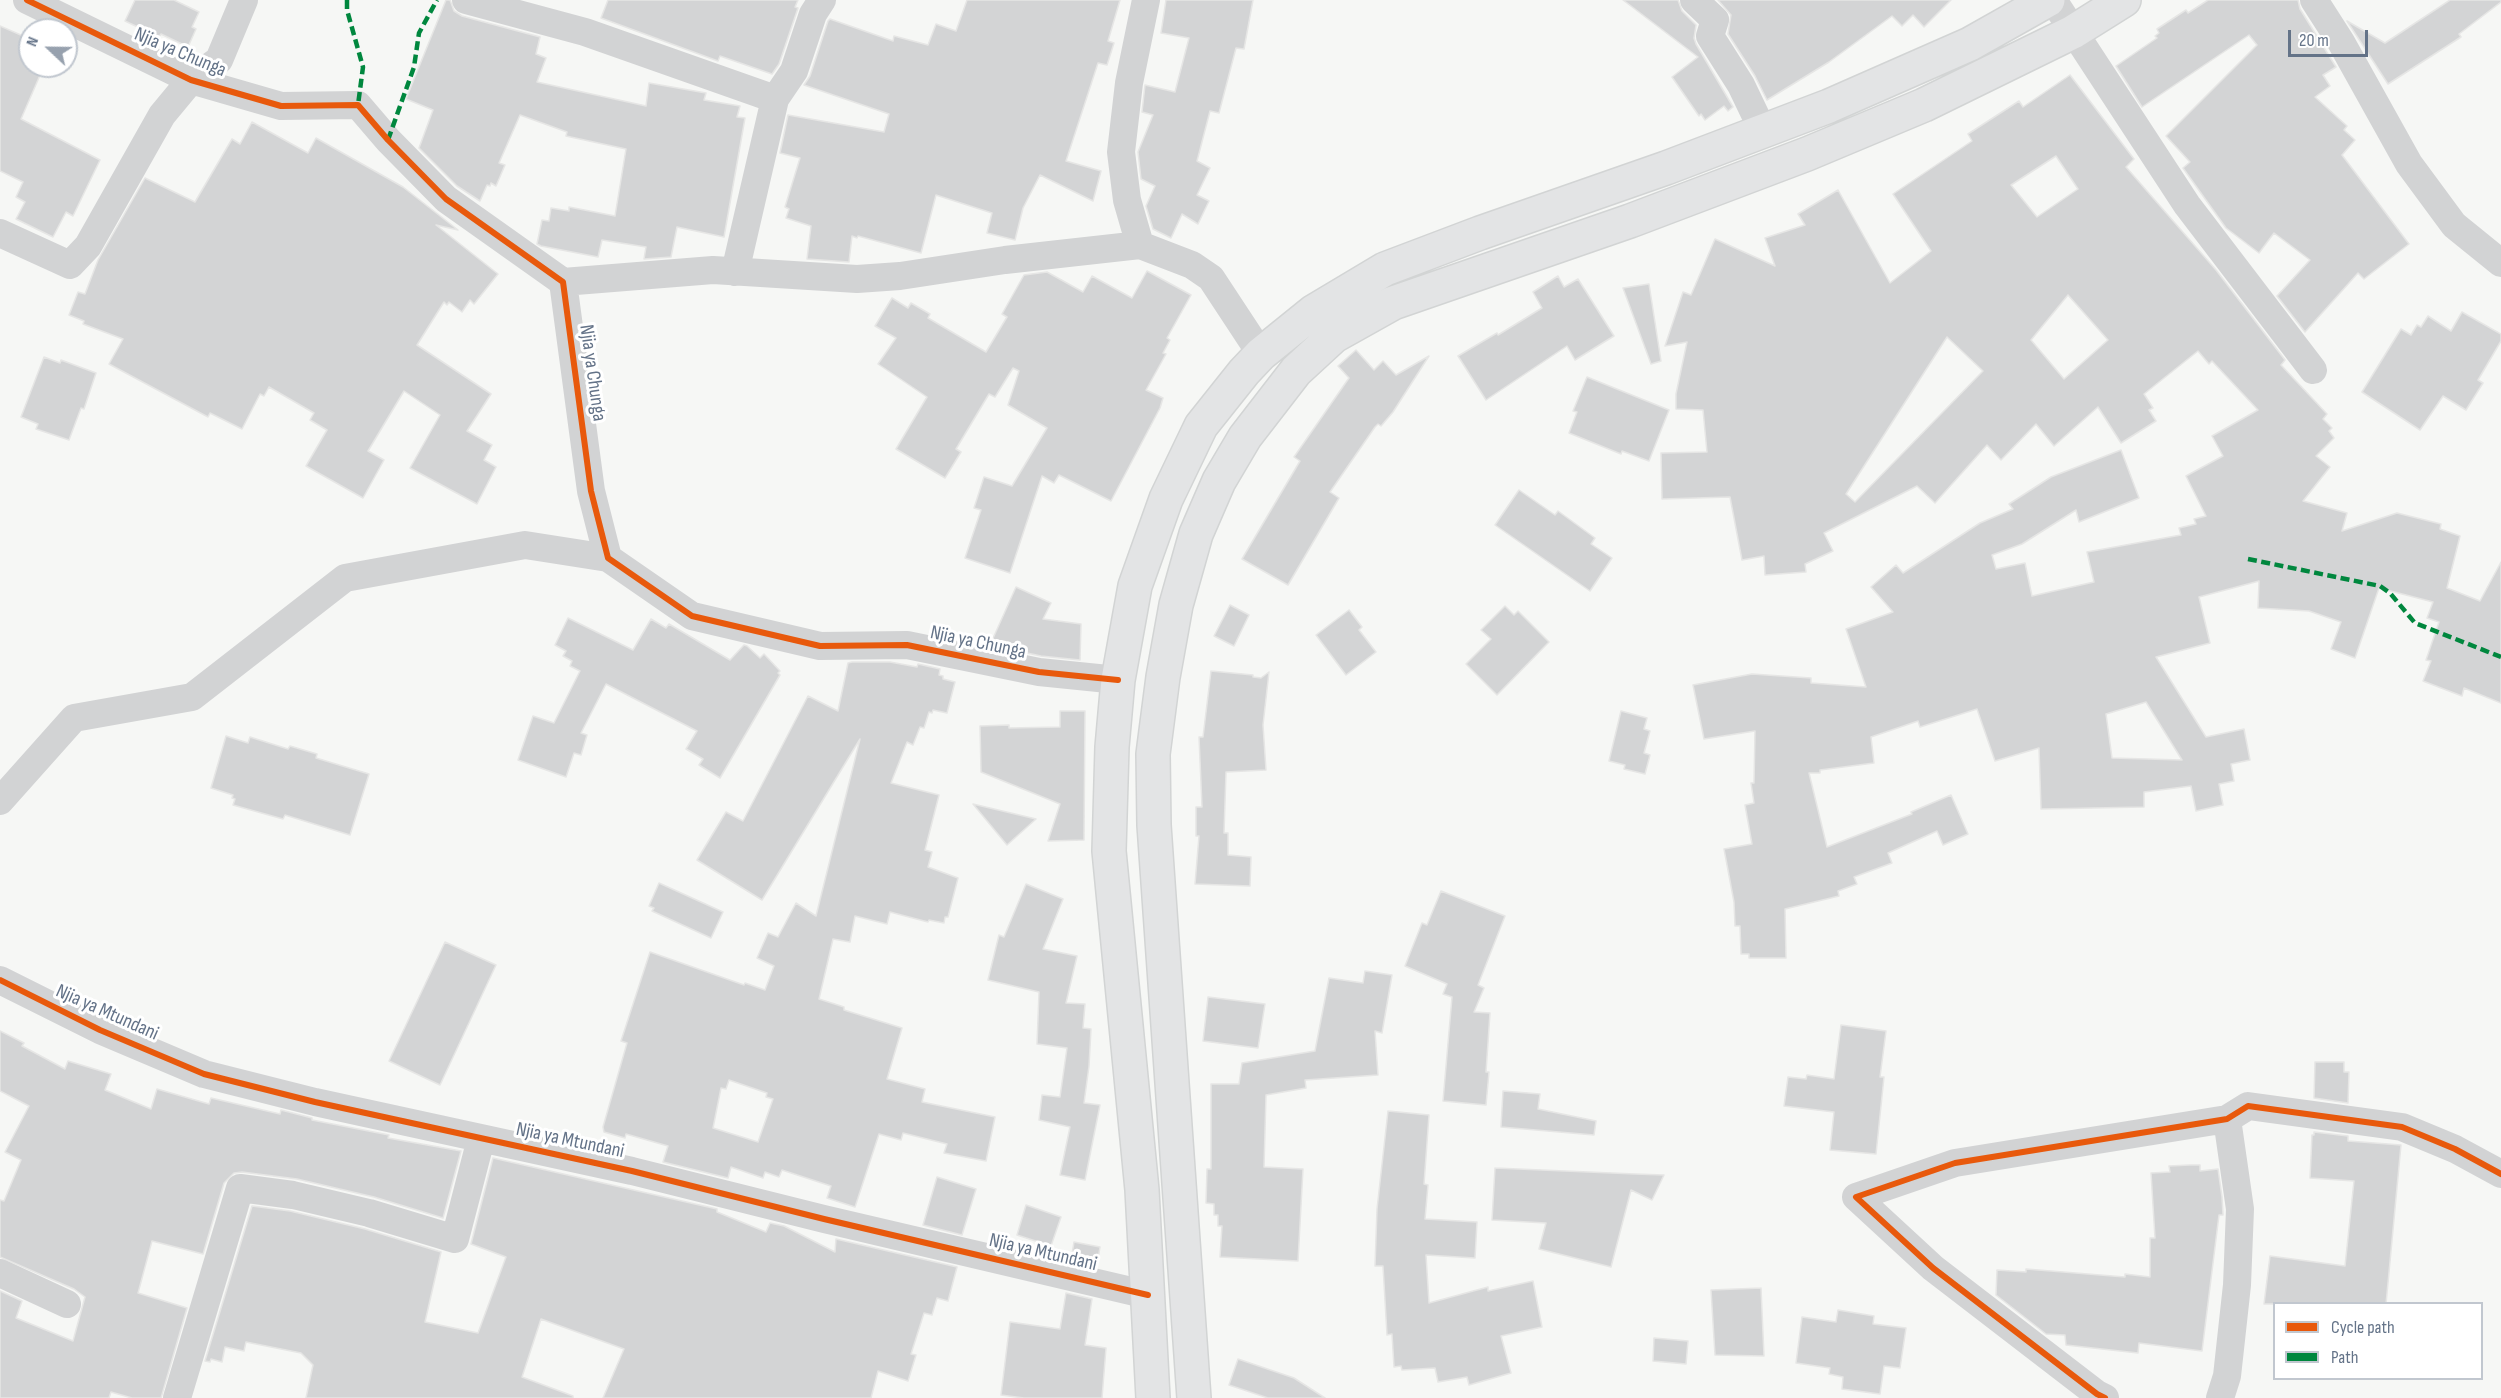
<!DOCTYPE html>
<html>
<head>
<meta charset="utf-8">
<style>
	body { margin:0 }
	#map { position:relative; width:2501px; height:1398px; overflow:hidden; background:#f6f7f5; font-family:"Sofia Sans Condensed",sans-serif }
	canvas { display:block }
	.legend { position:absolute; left:2273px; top:1302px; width:210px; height:78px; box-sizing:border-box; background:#fff; border:2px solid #c1c7cf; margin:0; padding:8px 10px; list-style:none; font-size:18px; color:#647388 }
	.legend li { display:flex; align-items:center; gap:12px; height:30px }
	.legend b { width:30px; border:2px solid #c1c7cf }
	.north { position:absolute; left:18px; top:18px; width:60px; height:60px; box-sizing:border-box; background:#fff; border:2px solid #c1c7cf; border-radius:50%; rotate:292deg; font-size:16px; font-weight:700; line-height:24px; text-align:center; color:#647388 }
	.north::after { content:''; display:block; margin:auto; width:21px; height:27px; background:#97a1ae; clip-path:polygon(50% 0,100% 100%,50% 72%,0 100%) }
	.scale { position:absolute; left:2288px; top:30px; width:80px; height:27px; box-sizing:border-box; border:3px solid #647388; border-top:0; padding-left:8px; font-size:18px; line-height:21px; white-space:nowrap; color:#647388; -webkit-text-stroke:4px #fff; paint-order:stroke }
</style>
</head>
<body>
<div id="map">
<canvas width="2501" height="1398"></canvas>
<ul class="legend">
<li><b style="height:8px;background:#e8590c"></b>Cycle path</li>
<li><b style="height:8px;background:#00873e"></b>Path</li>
</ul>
<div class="north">N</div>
<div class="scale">20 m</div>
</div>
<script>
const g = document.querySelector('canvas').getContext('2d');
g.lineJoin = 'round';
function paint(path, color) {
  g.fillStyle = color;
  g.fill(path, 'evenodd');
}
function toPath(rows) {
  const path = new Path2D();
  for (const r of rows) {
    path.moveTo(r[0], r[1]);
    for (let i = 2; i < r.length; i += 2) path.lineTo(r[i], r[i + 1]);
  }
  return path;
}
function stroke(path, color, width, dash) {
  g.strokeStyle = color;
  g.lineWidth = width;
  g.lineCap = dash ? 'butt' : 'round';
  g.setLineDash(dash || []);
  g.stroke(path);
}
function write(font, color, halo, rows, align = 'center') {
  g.font = font + ' "Sofia Sans Condensed",sans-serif';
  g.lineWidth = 6;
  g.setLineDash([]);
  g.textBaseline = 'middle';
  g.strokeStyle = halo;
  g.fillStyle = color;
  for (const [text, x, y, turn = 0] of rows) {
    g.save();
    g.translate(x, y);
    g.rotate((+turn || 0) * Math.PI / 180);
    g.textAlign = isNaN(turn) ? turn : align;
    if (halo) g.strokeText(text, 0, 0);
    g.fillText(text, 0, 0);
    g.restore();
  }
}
const building = toPath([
	[135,0,174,0,199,12,192,27,196,29,188,47,161,34,159,37,125,21,135,0],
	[446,0,450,0,454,11,462,16,540,37,536,54,546,58,537,82,646,106,649,83,706,93,704,100,740,106,737,117,745,118,724,237,677,227,671,257,644,259,646,247,602,240,598,257,541,246,537,244,542,220,549,221,551,208,569,211,569,207,615,216,626,149,566,136,567,132,520,115,499,163,505,165,496,186,491,183,490,186,487,185,480,201,457,186,419,148,433,110,406,99,446,0],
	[608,0,798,0,795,7,798,8,779,64,772,74,720,56,718,61,601,18,608,0],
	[967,0,1120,0,1108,41,1114,43,1107,65,1098,63,1066,161,1101,171,1093,201,1040,175,1023,208,1015,240,987,233,992,213,936,195,921,253,858,236,857,238,852,236,849,262,807,259,811,226,786,218,789,209,785,207,800,158,780,153,788,115,884,132,889,114,804,85,810,76,828,21,830,19,893,41,894,36,928,45,936,24,956,31,967,0],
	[1166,0,1253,0,1244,49,1236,48,1219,113,1210,111,1197,161,1210,168,1197,195,1209,201,1198,224,1182,214,1171,238,1153,229,1146,206,1155,186,1141,179,1138,152,1153,115,1142,112,1145,85,1175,92,1189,38,1161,33,1166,0],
	[1623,0,1678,0,1682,11,1696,25,1694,38,1696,44,1733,107,1728,111,1724,106,1705,120,1701,114,1699,116,1672,77,1698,57,1623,0],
	[1718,0,1951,0,1924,27,1913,15,1902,26,1892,16,1829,62,1767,100,1755,76,1728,34,1731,15,1718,0],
	[2208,0,2298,0,2300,9,2336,67,2323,75,2330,86,2315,97,2347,126,2344,130,2355,140,2342,155,2409,244,2364,279,2358,273,2305,332,2277,296,2310,260,2274,233,2259,253,2226,228,2183,168,2190,162,2166,136,2257,45,2249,35,2142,107,2116,66,2157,38,2155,36,2159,33,2157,29,2186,10,2188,13,2208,0],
	[2450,0,2501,0,2501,2,2459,34,2461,37,2388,84,2347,21,2385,43,2450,0],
	[0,26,30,39,30,66,44,66,21,119,100,160,73,216,66,212,53,237,16,219,25,202,16,197,23,182,0,171,0,26],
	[2070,75,2134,159,2126,167,2216,270,2285,360,2281,365,2327,414,2323,419,2332,428,2329,431,2334,438,2316,456,2330,467,2303,501,2347,513,2342,531,2397,513,2441,524,2440,529,2460,536,2447,588,2480,601,2501,562,2501,703,2464,688,2462,696,2423,681,2431,661,2426,660,2439,622,2427,618,2433,602,2379,588,2355,658,2331,649,2341,622,2309,611,2258,608,2259,581,2199,597,2210,643,2156,657,2206,737,2244,729,2250,760,2231,764,2234,781,2219,784,2223,805,2196,811,2191,786,2144,792,2144,807,2041,809,2039,748,1995,761,1977,709,1920,727,1918,721,1871,737,1874,763,1820,770,1820,773,1809,773,1827,847,1912,814,1911,812,1951,795,1968,834,1943,845,1937,831,1888,853,1892,863,1854,877,1857,884,1838,891,1839,896,1785,909,1786,958,1749,958,1749,954,1741,954,1740,926,1735,926,1734,902,1724,849,1752,844,1745,805,1754,803,1751,783,1754,783,1755,731,1704,739,1693,685,1752,674,1811,678,1811,683,1866,687,1846,629,1893,612,1871,587,1896,565,1903,573,1980,523,2013,509,2009,504,2051,477,2121,450,2139,498,2079,522,2076,510,2022,544,1992,555,1996,569,2025,563,2032,596,2094,582,2087,552,2181,535,2179,528,2196,524,2194,519,2206,516,2186,476,2223,456,2212,436,2258,410,2212,361,2209,364,2198,351,2144,394,2153,408,2149,410,2156,421,2121,443,2098,407,2054,446,2036,424,2001,460,1987,445,1935,503,1917,486,1824,533,1833,551,1805,564,1806,572,1765,575,1764,556,1742,560,1730,497,1662,499,1661,453,1707,452,1703,410,1676,409,1676,394,1687,342,1665,346,1683,292,1691,295,1715,239,1775,266,1765,238,1805,225,1798,214,1838,190,1890,283,1931,251,1893,194,1972,141,1968,134,2019,101,2023,107,2070,75],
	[2056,156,2078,189,2037,217,2011,185,2056,156],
	[2068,295,2108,340,2064,379,2031,340,2068,295],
	[1947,337,1983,371,1855,502,1846,494,1947,337],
	[2146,702,2182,760,2112,758,2106,714,2146,702],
	[252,122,308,153,316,138,403,187,458,230,436,225,498,274,474,304,470,300,462,312,449,302,447,305,444,302,417,345,491,394,467,431,492,445,484,460,496,467,477,504,410,468,440,415,404,391,368,451,384,460,363,498,306,466,327,430,310,420,314,413,269,387,264,396,260,394,242,429,210,413,208,417,109,364,123,339,83,324,84,321,69,315,78,292,85,294,98,260,145,178,195,202,232,139,240,144,252,122],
	[1147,271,1191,295,1167,338,1170,340,1163,353,1166,354,1146,390,1163,398,1160,408,1111,501,1059,475,1054,483,1042,476,1010,573,965,558,981,510,974,508,984,477,1012,486,1047,428,1008,405,1019,371,1013,368,995,397,989,394,956,449,961,452,945,478,896,449,927,397,878,364,896,338,875,326,892,298,908,308,911,303,930,314,928,318,986,352,1007,317,1002,314,1024,275,1047,272,1083,292,1092,276,1132,298,1147,271],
	[1558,276,1564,287,1578,279,1614,336,1575,360,1567,346,1486,400,1458,356,1497,333,1498,335,1542,308,1533,292,1558,276],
	[1649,284,1661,361,1651,364,1623,288,1649,284],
	[2462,312,2501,334,2501,341,2478,380,2483,383,2466,410,2443,396,2420,430,2362,392,2401,329,2411,335,2417,325,2421,327,2428,316,2451,331,2462,312],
	[1356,350,1374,370,1383,361,1396,375,1429,356,1393,412,1381,426,1378,424,1375,427,1330,492,1339,498,1288,585,1242,559,1300,461,1294,457,1349,378,1338,366,1356,350],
	[44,357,60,363,61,360,96,373,84,409,81,408,69,440,36,429,38,424,21,417,44,357],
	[1587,377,1669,410,1649,461,1622,451,1621,454,1569,433,1577,412,1573,411,1587,377],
	[1519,490,1555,515,1558,511,1595,538,1591,544,1612,558,1590,591,1495,525,1519,490],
	[1016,587,1051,603,1043,619,1081,624,1080,660,1041,656,990,645,1016,587],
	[1230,605,1249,615,1234,646,1214,636,1230,605],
	[1505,606,1514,615,1518,611,1549,642,1497,695,1466,664,1491,639,1481,630,1505,606],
	[1349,610,1362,627,1359,630,1376,652,1346,675,1316,635,1349,610],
	[568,618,633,650,651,619,666,628,669,624,730,660,744,645,747,646,760,658,764,654,780,671,778,673,780,675,720,778,699,765,703,759,686,749,697,731,606,684,581,733,587,735,581,755,574,753,566,777,518,760,533,716,554,723,580,671,570,666,572,661,563,656,566,651,555,645,568,618],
	[852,662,890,662,917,667,918,664,940,669,939,675,943,676,943,679,955,682,947,713,933,710,932,713,929,712,924,728,920,727,913,745,907,742,891,783,939,795,925,850,932,852,928,867,958,878,948,917,945,917,944,923,929,920,928,922,890,912,887,924,855,916,850,942,833,939,819,999,844,1007,844,1010,902,1028,887,1079,925,1089,922,1102,995,1117,986,1161,944,1153,947,1144,903,1133,901,1140,879,1134,855,1207,827,1198,831,1186,782,1170,779,1177,765,1172,763,1178,731,1167,728,1178,663,1162,668,1146,626,1134,625,1138,604,1132,603,1127,627,1043,621,1041,650,952,744,985,745,983,765,990,774,966,757,958,768,933,778,937,796,903,816,916,860,739,762,900,697,860,726,812,743,821,808,696,838,711,848,663,852,662],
	[729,1080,767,1093,766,1097,773,1099,758,1142,713,1128,721,1088,726,1089,729,1080],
	[1211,671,1253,675,1253,677,1261,678,1269,672,1263,725,1266,770,1226,772,1224,833,1228,833,1228,855,1251,857,1250,886,1195,884,1199,836,1196,836,1196,807,1202,807,1199,737,1203,737,1211,671],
	[1060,711,1085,711,1084,840,1048,841,1060,804,981,772,980,726,1009,725,1009,728,1060,727,1060,711],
	[1621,711,1647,718,1644,729,1650,731,1644,753,1650,755,1645,774,1624,769,1625,765,1609,761,1621,711],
	[226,736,248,743,250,737,288,749,290,746,317,754,316,758,369,774,350,835,285,815,283,819,233,805,235,799,232,798,233,795,211,788,226,736],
	[973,804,1036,819,1007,845,973,804],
	[659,883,723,912,711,938,652,911,654,908,649,906,659,883],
	[1026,884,1063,899,1043,949,1077,956,1066,1003,1085,1004,1083,1028,1091,1029,1089,1066,1084,1103,1100,1105,1085,1180,1060,1175,1070,1127,1039,1120,1042,1095,1060,1097,1067,1048,1037,1044,1039,992,988,980,999,935,1004,937,1026,884],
	[1441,891,1505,916,1478,985,1484,988,1474,1012,1490,1013,1486,1072,1489,1072,1486,1105,1443,1101,1452,997,1443,994,1447,984,1405,966,1422,923,1427,925,1441,891],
	[445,942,496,965,440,1085,389,1061,445,942],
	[1365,971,1392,975,1382,1033,1375,1031,1378,1075,1305,1080,1306,1088,1266,1095,1264,1167,1303,1169,1298,1261,1220,1257,1222,1226,1218,1226,1218,1215,1214,1215,1214,1204,1206,1203,1207,1169,1211,1169,1211,1084,1239,1084,1242,1063,1315,1051,1329,978,1363,983,1365,971],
	[1208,997,1265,1004,1258,1048,1203,1041,1208,997],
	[1841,1025,1886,1031,1880,1077,1884,1077,1876,1154,1830,1150,1834,1112,1784,1106,1788,1077,1806,1079,1807,1075,1834,1079,1841,1025],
	[0,1031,24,1043,22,1046,65,1069,68,1061,111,1074,105,1090,151,1109,157,1089,209,1104,211,1098,280,1114,281,1110,312,1118,312,1120,389,1135,388,1138,461,1151,443,1218,374,1197,297,1179,242,1172,234,1173,224,1183,203,1254,152,1241,138,1293,187,1308,161,1398,132,1398,111,1392,109,1398,0,1398,0,1291,22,1301,16,1318,73,1341,85,1297,74,1289,0,1257,0,1200,4,1201,21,1160,5,1152,29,1106,0,1091,0,1031],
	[2315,1062,2344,1062,2344,1072,2349,1072,2348,1103,2314,1098,2315,1062],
	[1503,1091,1540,1094,1538,1109,1596,1121,1594,1135,1501,1127,1503,1091],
	[1388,1111,1429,1115,1424,1184,1428,1185,1425,1219,1477,1222,1475,1258,1426,1255,1429,1303,1488,1287,1488,1291,1533,1281,1542,1327,1501,1336,1511,1373,1469,1385,1467,1377,1438,1382,1435,1368,1402,1370,1401,1366,1394,1367,1392,1334,1387,1335,1383,1266,1375,1266,1377,1209,1388,1111],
	[2314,1132,2348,1136,2348,1141,2401,1145,2386,1304,2264,1304,2270,1256,2345,1266,2354,1181,2310,1178,2312,1135,2314,1135,2314,1132],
	[493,1158,717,1209,717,1212,766,1232,770,1223,784,1226,835,1252,836,1239,957,1267,948,1301,937,1298,932,1315,924,1313,911,1354,916,1355,908,1381,878,1371,871,1398,603,1398,624,1349,541,1319,522,1377,573,1396,573,1398,306,1398,313,1365,301,1353,246,1342,244,1351,225,1347,222,1362,211,1359,210,1362,205,1361,252,1206,290,1211,365,1229,441,1252,425,1322,478,1333,506,1257,471,1244,493,1158],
	[2190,1165,2200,1165,2200,1171,2218,1169,2222,1197,2223,1215,2219,1215,2202,1351,2139,1343,2138,1353,2066,1345,2065,1335,2046,1334,1996,1295,1997,1270,2026,1272,2026,1269,2125,1277,2125,1274,2150,1277,2150,1238,2155,1238,2151,1173,2170,1172,2169,1166,2190,1165],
	[1495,1168,1635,1174,1664,1175,1652,1200,1631,1190,1611,1267,1539,1249,1546,1223,1492,1220,1495,1168],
	[937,1177,976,1189,962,1235,923,1225,937,1177],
	[1026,1205,1061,1217,1051,1246,1017,1235,1026,1205],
	[1074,1242,1100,1247,1097,1266,1071,1260,1074,1242],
	[1761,1288,1764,1356,1715,1355,1711,1290,1761,1288],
	[1066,1293,1092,1299,1085,1345,1106,1348,1102,1398,1024,1398,1001,1395,1010,1322,1060,1329,1066,1293],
	[1838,1310,1874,1316,1873,1324,1906,1328,1900,1368,1884,1366,1880,1394,1842,1389,1843,1377,1829,1374,1830,1368,1796,1363,1802,1317,1836,1322,1838,1310],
	[1654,1338,1688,1341,1686,1364,1653,1361,1654,1338],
	[1238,1359,1294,1378,1325,1398,1268,1398,1229,1385,1238,1359]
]);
const minor = toPath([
	[27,0,191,80,281,106,358,105,388,140,446,199,563,282,591,491,608,558,692,616,820,646,907,645,1039,672,1118,680],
	[466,0,585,32,775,99,735,272],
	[1146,0,1129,83,1121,152,1127,200,1140,245,1192,265,1211,278,1261,354],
	[1694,0,1715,20,1710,36,1741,85,1763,131],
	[2053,0,2187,205,2313,370],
	[2314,0,2341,42,2409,164,2454,225,2501,263],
	[775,99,794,71,813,14,822,0],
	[0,233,70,265,88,246,162,115,191,80,219,60,244,0],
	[563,282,713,270,857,279,900,276,1005,260,1140,245],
	[0,801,74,718,192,697,345,578,525,545,608,558],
	[0,980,100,1030,204,1074,315,1102,632,1171,824,1219,1148,1295],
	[0,1273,67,1304],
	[177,1398,240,1188,293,1195,369,1213,455,1239,481,1139],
	[2105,1398,2097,1394,1933,1268,1856,1197,1955,1163,2227,1119,2248,1106,2402,1127,2455,1149,2501,1174],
	[2220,1398,2227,1376,2237,1285,2240,1209,2227,1119]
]);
const major = toPath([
	[1153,1398,1142,1190,1109,851,1112,747,1118,680,1135,586,1166,499,1201,426,1244,372,1261,354,1313,312,1385,269,1480,233,1666,168,1829,106,1970,44,2048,0],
	[1194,1398,1154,825,1153,754,1163,677,1176,605,1196,534,1219,481,1245,437,1296,371,1334,336,1393,303,1630,221,1807,154,1924,105,2073,32,2124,0]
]);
const quiet = toPath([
	[347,0,347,10,363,67,358,105],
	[388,140,414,67,419,33,437,0],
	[2248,559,2380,586,2390,593,2415,623,2501,657]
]);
const cycleway = toPath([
	[27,0,191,80,281,106,358,105,388,140,446,199,563,282,591,491,608,558,692,616,820,646,907,645,1039,672,1118,680],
	[0,980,100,1030,204,1074,315,1102,632,1171,824,1219,1148,1295],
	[2105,1398,2097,1394,1933,1268,1856,1197,1955,1163,2227,1119,2248,1106,2402,1127,2455,1149,2501,1174]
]);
const streetNames = [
	["Njia ya Chunga",180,53,23],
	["Njia ya Chunga",592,373,82],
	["Njia ya Chunga",978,643,12],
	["Njia ya Mtundani",107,1013,24],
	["Njia ya Mtundani",570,1141,12],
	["Njia ya Mtundani",1043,1253,13]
];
paint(building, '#d3d4d5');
stroke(building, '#e6e6e5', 1.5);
stroke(major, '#d2d4d4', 36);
stroke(minor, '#d2d3d4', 28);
stroke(major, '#e3e4e5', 33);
stroke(quiet, '#00873e', 4.5, [9, 4.5]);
stroke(cycleway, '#e8590c', 6);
write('20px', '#647388', '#fff', streetNames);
</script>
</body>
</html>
